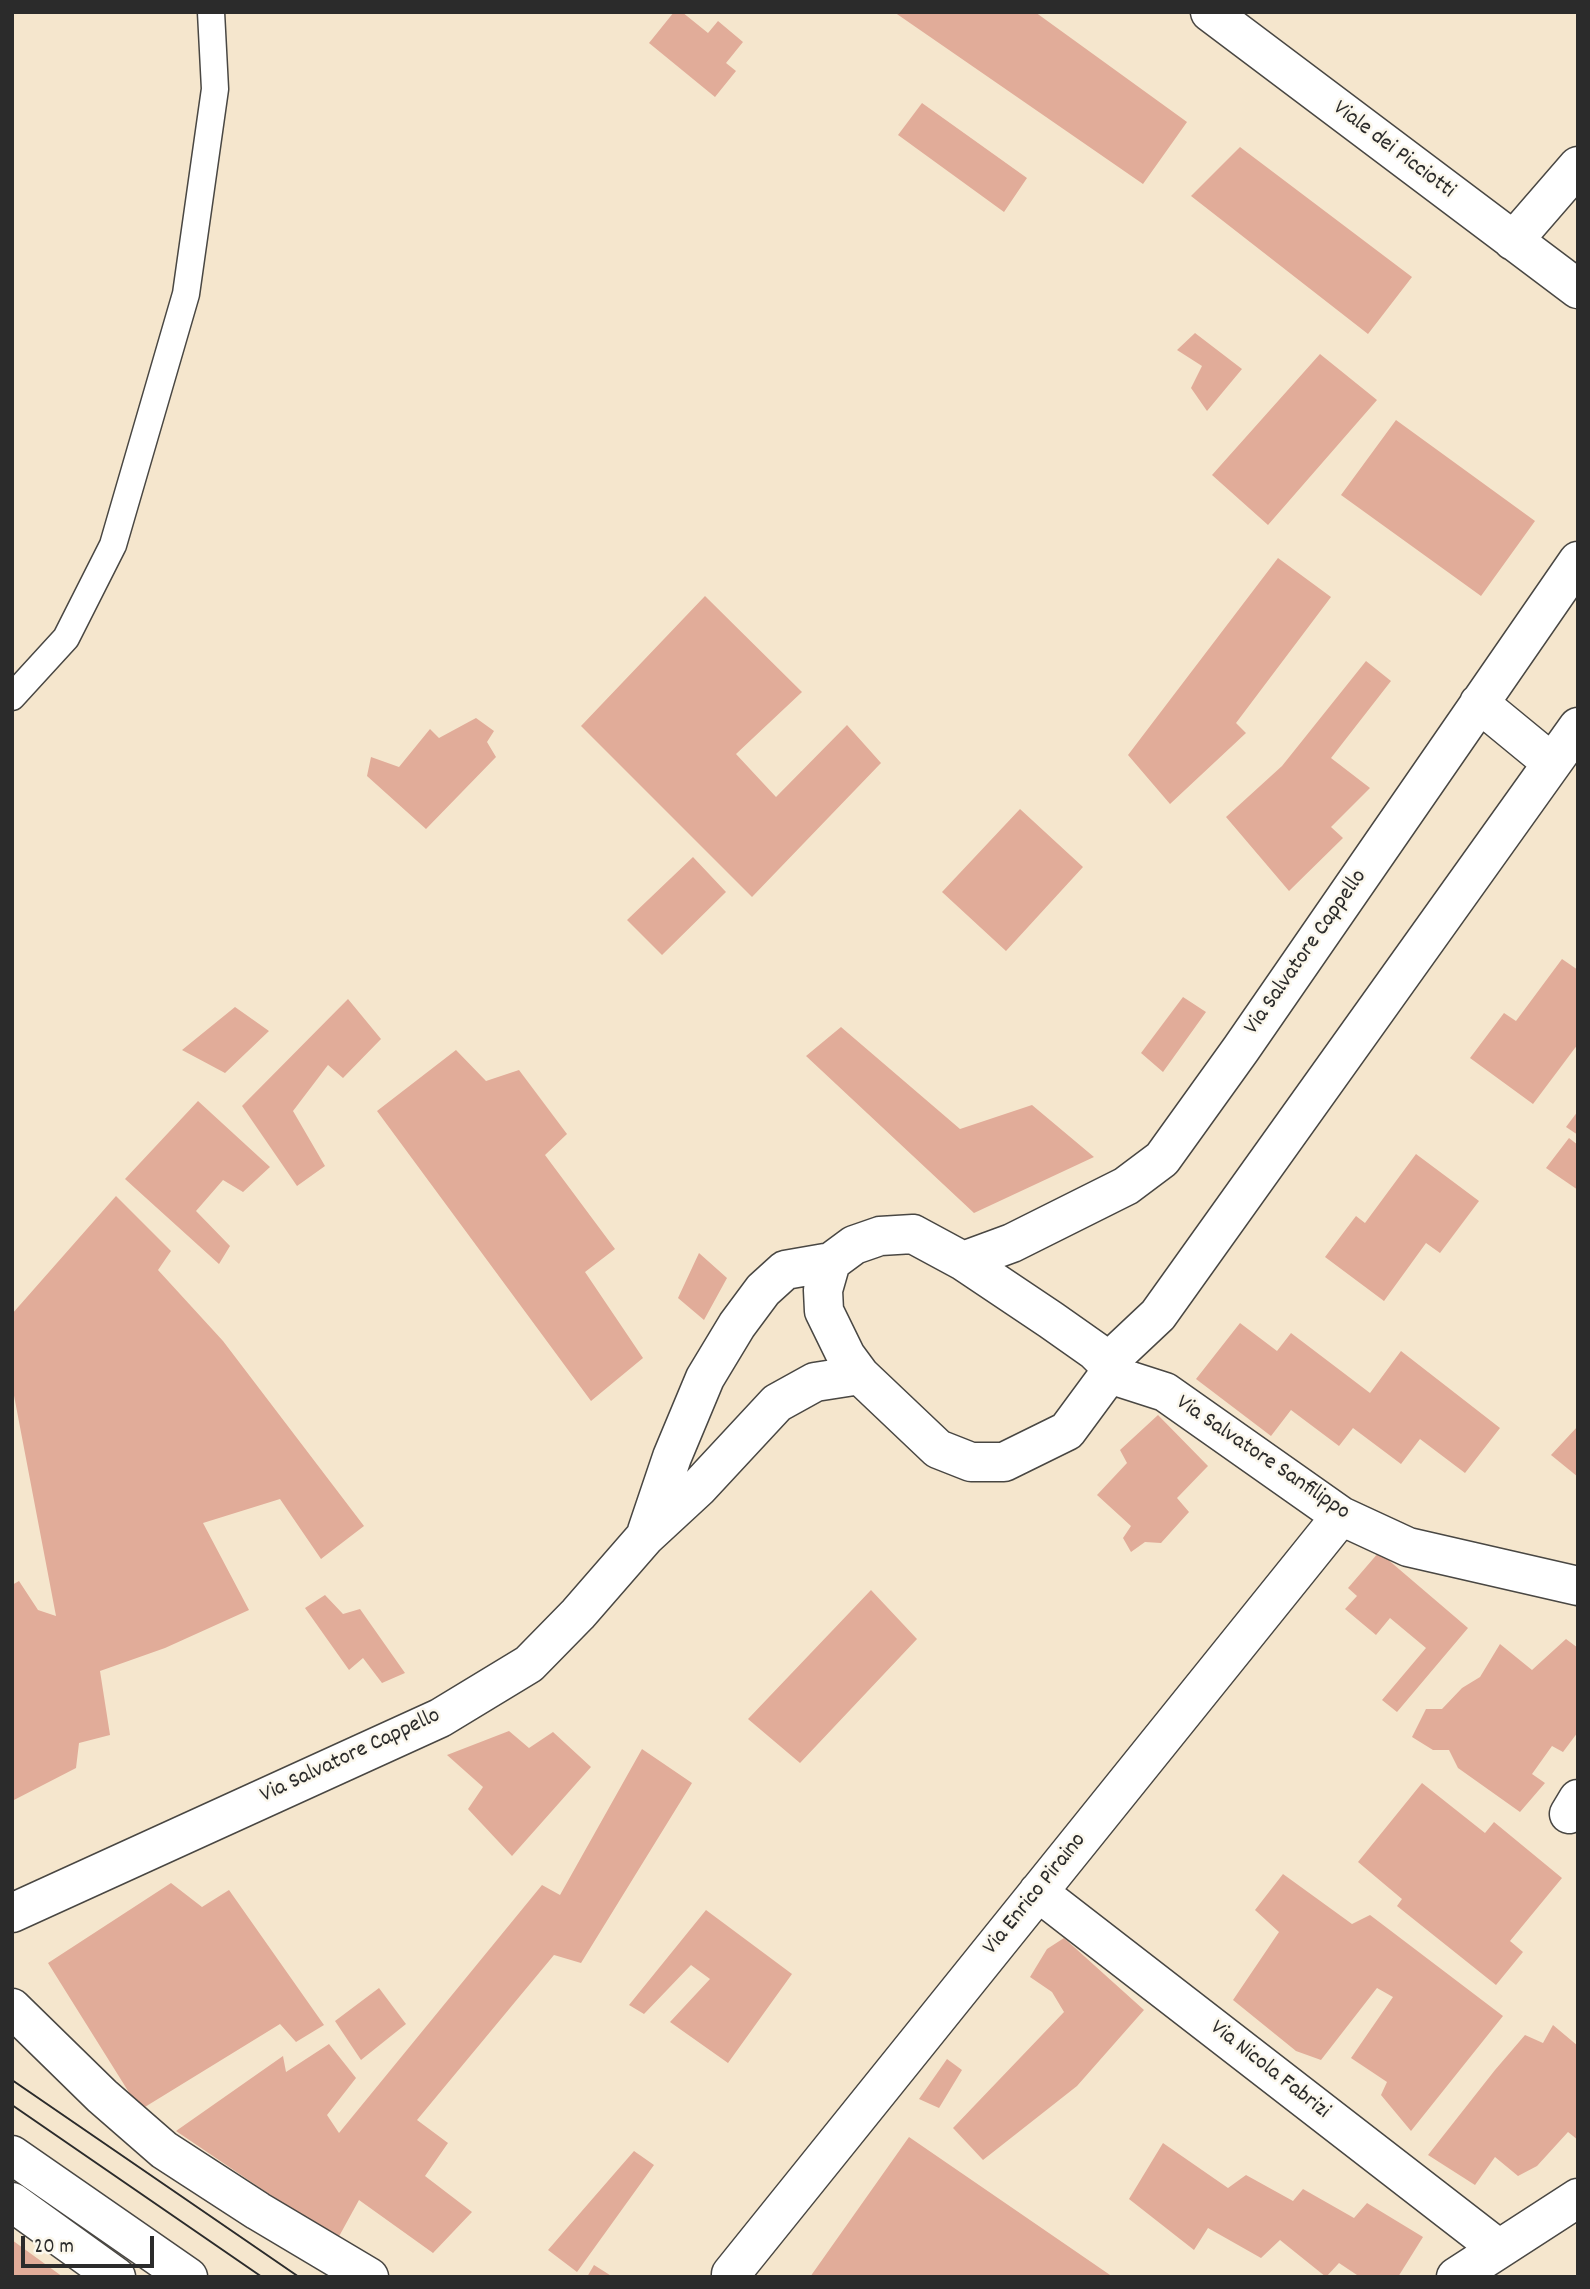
<!DOCTYPE html>
<html>
<head>
<meta charset="utf-8">
<style>
	body { margin:0 }
	#map { position:relative; width:1590px; height:2289px; overflow:hidden; background:#f5e6cd; font-family:Dekko,sans-serif }
	canvas { display:block }
	.frame { position:absolute; inset:0; border:14px solid #2b2b2b; pointer-events:none }
	.scale { position:absolute; left:21px; top:2236px; width:133px; height:32px; box-sizing:border-box; border:4px solid #2b2b2b; border-top:0; padding-left:9px; font-size:21px; line-height:24px; white-space:nowrap; color:#2b2b2b; -webkit-text-stroke:5px #fbf7ec; paint-order:stroke }
</style>
</head>
<body>
<div id="map">
<canvas width="1590" height="2289"></canvas>
<div class="frame"></div>
<div class="scale">20 m</div>
</div>
<script>
const g = document.querySelector('canvas').getContext('2d');
g.lineJoin = 'round';
function paint(path, color) {
  g.fillStyle = color;
  g.fill(path, 'evenodd');
}
function toPath(rows) {
  const path = new Path2D();
  for (const r of rows) {
    path.moveTo(r[0], r[1]);
    for (let i = 2; i < r.length; i += 2) path.lineTo(r[i], r[i + 1]);
  }
  return path;
}
function stroke(path, color, width, dash) {
  g.strokeStyle = color;
  g.lineWidth = width;
  g.lineCap = dash ? 'butt' : 'round';
  g.setLineDash(dash || []);
  g.stroke(path);
}
function write(font, color, halo, rows, align = 'center') {
  g.font = font + ' Dekko,sans-serif';
  g.lineWidth = 5;
  g.setLineDash([]);
  g.textBaseline = 'middle';
  g.strokeStyle = halo;
  g.fillStyle = color;
  for (const [text, x, y, turn = 0] of rows) {
    g.save();
    g.translate(x, y);
    g.rotate((+turn || 0) * Math.PI / 180);
    g.textAlign = isNaN(turn) ? turn : align;
    if (halo) g.strokeText(text, 0, 0);
    g.fillText(text, 0, 0);
    g.restore();
  }
}
const building = toPath([
	[674,12,682,12,708,33,718,21,743,42,726,63,736,71,715,97,649,43],
	[894,12,1035,12,1187,122,1143,184],
	[922,103,1027,178,1004,212,898,135],
	[1240,147,1412,277,1368,334,1191,196],
	[1195,333,1242,369,1207,411,1191,388,1202,366,1177,350],
	[1320,354,1377,400,1268,525,1212,475],
	[1396,420,1535,521,1481,596,1341,495],
	[1278,558,1331,597,1236,723,1246,733,1170,804,1128,755],
	[705,596,802,692,736,754,776,797,847,725,881,763,752,897,581,726],
	[1366,661,1391,681,1331,758,1370,788,1331,827,1343,838,1289,891,1226,817,1282,766],
	[476,718,494,731,487,742,496,757,426,829,367,776,371,757,399,767,430,729,439,738],
	[1020,809,1083,867,1006,951,942,892],
	[693,857,726,892,662,955,627,920],
	[1562,959,1578,970,1578,1044,1533,1104,1470,1058,1504,1013,1516,1021],
	[1183,997,1206,1012,1163,1072,1141,1053],
	[348,999,381,1039,343,1078,328,1065,293,1111,325,1166,297,1186,242,1106],
	[235,1007,269,1031,225,1073,182,1050],
	[841,1027,960,1129,1032,1105,1094,1157,974,1213,806,1056],
	[456,1050,486,1081,519,1070,567,1134,545,1155,615,1249,585,1272,643,1358,591,1401,377,1111],
	[198,1101,270,1167,243,1192,223,1180,196,1211,230,1246,219,1264,125,1179],
	[1578,1111,1578,1135,1566,1127],
	[1569,1138,1578,1145,1578,1190,1546,1168],
	[1416,1154,1479,1201,1440,1253,1426,1243,1384,1301,1325,1257,1356,1216,1365,1223],
	[116,1196,171,1251,158,1270,223,1341,364,1526,321,1559,280,1499,203,1523,249,1610,165,1648,100,1671,110,1735,79,1743,76,1768,12,1801,12,1585,19,1581,38,1610,56,1616,12,1385,12,1314],
	[699,1253,727,1278,704,1320,678,1298],
	[1240,1323,1277,1351,1291,1333,1370,1393,1401,1351,1500,1428,1465,1473,1420,1439,1401,1464,1353,1428,1339,1446,1291,1410,1271,1436,1196,1379],
	[1158,1415,1208,1466,1177,1498,1189,1512,1161,1543,1145,1542,1131,1552,1123,1538,1131,1526,1097,1495,1127,1463,1120,1450],
	[1578,1426,1578,1477,1551,1455],
	[1379,1552,1468,1628,1397,1712,1382,1700,1426,1648,1390,1618,1376,1635,1345,1609,1357,1596,1348,1588],
	[871,1590,917,1639,800,1763,748,1719],
	[325,1595,343,1614,360,1609,405,1673,382,1683,363,1658,349,1670,305,1608],
	[1566,1639,1578,1648,1578,1732,1563,1752,1552,1746,1532,1774,1545,1783,1520,1812,1458,1768,1449,1750,1433,1750,1412,1737,1426,1709,1442,1709,1462,1688,1480,1677,1500,1644,1532,1670],
	[509,1731,529,1748,553,1732,591,1767,512,1856,468,1809,483,1787,447,1755],
	[642,1749,692,1783,581,1963,554,1955,417,2120,448,2143,425,2176,472,2212,433,2253,359,2200,337,2240,176,2131,283,2056,286,2072,329,2044,356,2078,327,2115,339,2133,542,1885,560,1895],
	[1422,1783,1485,1833,1494,1822,1562,1878,1510,1941,1523,1952,1496,1985,1397,1906,1402,1899,1358,1862],
	[1283,1874,1352,1924,1370,1915,1503,2016,1411,2131,1381,2095,1387,2082,1351,2058,1393,1997,1377,1988,1321,2060,1296,2051,1233,2000,1279,1932,1255,1910],
	[171,1883,202,1907,229,1890,324,2025,296,2042,280,2024,140,2110,48,1963],
	[706,1910,792,1974,728,2063,670,2022,710,1979,691,1965,644,2014,629,2005],
	[1064,1938,1144,2010,1077,2086,983,2160,953,2128,1064,2012,1052,1992,1030,1977,1047,1949],
	[379,1988,406,2024,361,2060,335,2021],
	[1553,2025,1578,2046,1578,2140,1568,2132,1537,2166,1518,2176,1495,2157,1475,2185,1428,2155,1495,2070,1525,2035,1543,2043],
	[947,2059,962,2070,939,2108,919,2099],
	[909,2137,1113,2277,810,2277],
	[1163,2143,1228,2188,1246,2175,1293,2201,1303,2189,1354,2218,1367,2203,1423,2237,1398,2277,1360,2277,1339,2263,1326,2277,1280,2240,1261,2258,1208,2228,1194,2250,1129,2199],
	[634,2151,654,2165,577,2272,548,2250],
	[12,2240,63,2277,12,2277],
	[594,2265,613,2277,587,2277]
]);
const service = toPath([
	[12,697,66,638,113,545,186,294,215,89,211,12]
]);
const minor = toPath([
	[1210,12,1578,289],
	[1513,241,1578,166],
	[1479,703,1552,763],
	[913,1234,963,1261,1051,1320,1095,1351,1107,1363,1109,1374,1067,1431,1004,1462,971,1462,938,1449,860,1375,846,1356,824,1311,823,1290,831,1262,854,1245,880,1236,913,1234],
	[963,1261,1012,1243,1126,1186,1162,1159,1241,1049,1578,561],
	[1107,1363,1158,1315,1578,727],
	[1109,1374,1165,1392,1341,1516,1408,1547,1578,1586],
	[647,1531,672,1457,705,1378,737,1325,763,1290,785,1270,831,1262],
	[1569,1814,1578,1799],
	[1038,1892,1499,2249],
	[12,1913,440,1718,529,1664,578,1614,645,1537,698,1488,777,1403,815,1382,860,1375],
	[12,2008,102,2096,164,2150,258,2211,369,2277],
	[12,2202,116,2277],
	[731,2274,1341,1516],
	[1456,2277,1578,2198]
]);
const tertiary = toPath([
	[12,2155,188,2277]
]);
const tram = toPath([
	[12,2080,299,2277],
	[12,2105,262,2277]
]);
const streetNames = [
	["Viale dei Picciotti",1393,151,37],
	["Via Salvatore Cappello",1307,953,-55],
	["Via Salvatore Sanfilippo",1262,1459,34],
	["Via Salvatore Cappello",351,1757,-25],
	["Via Enrico Piraino",1036,1895,-51],
	["Via Nicola Fabrizi",1269,2071,38]
];
paint(building, '#e1ac99');
stroke(service, '#494743', 29);
stroke(minor, '#494743', 41);
stroke(tertiary, '#494743', 41);
stroke(service, '#fff', 26);
stroke(minor, '#fff', 38);
stroke(tertiary, '#fff', 38);
stroke(tram, '#2b2b2b', 2);
write('23px', '#2b2b2b', '#fbf7ec', streetNames);
</script>
</body>
</html>
